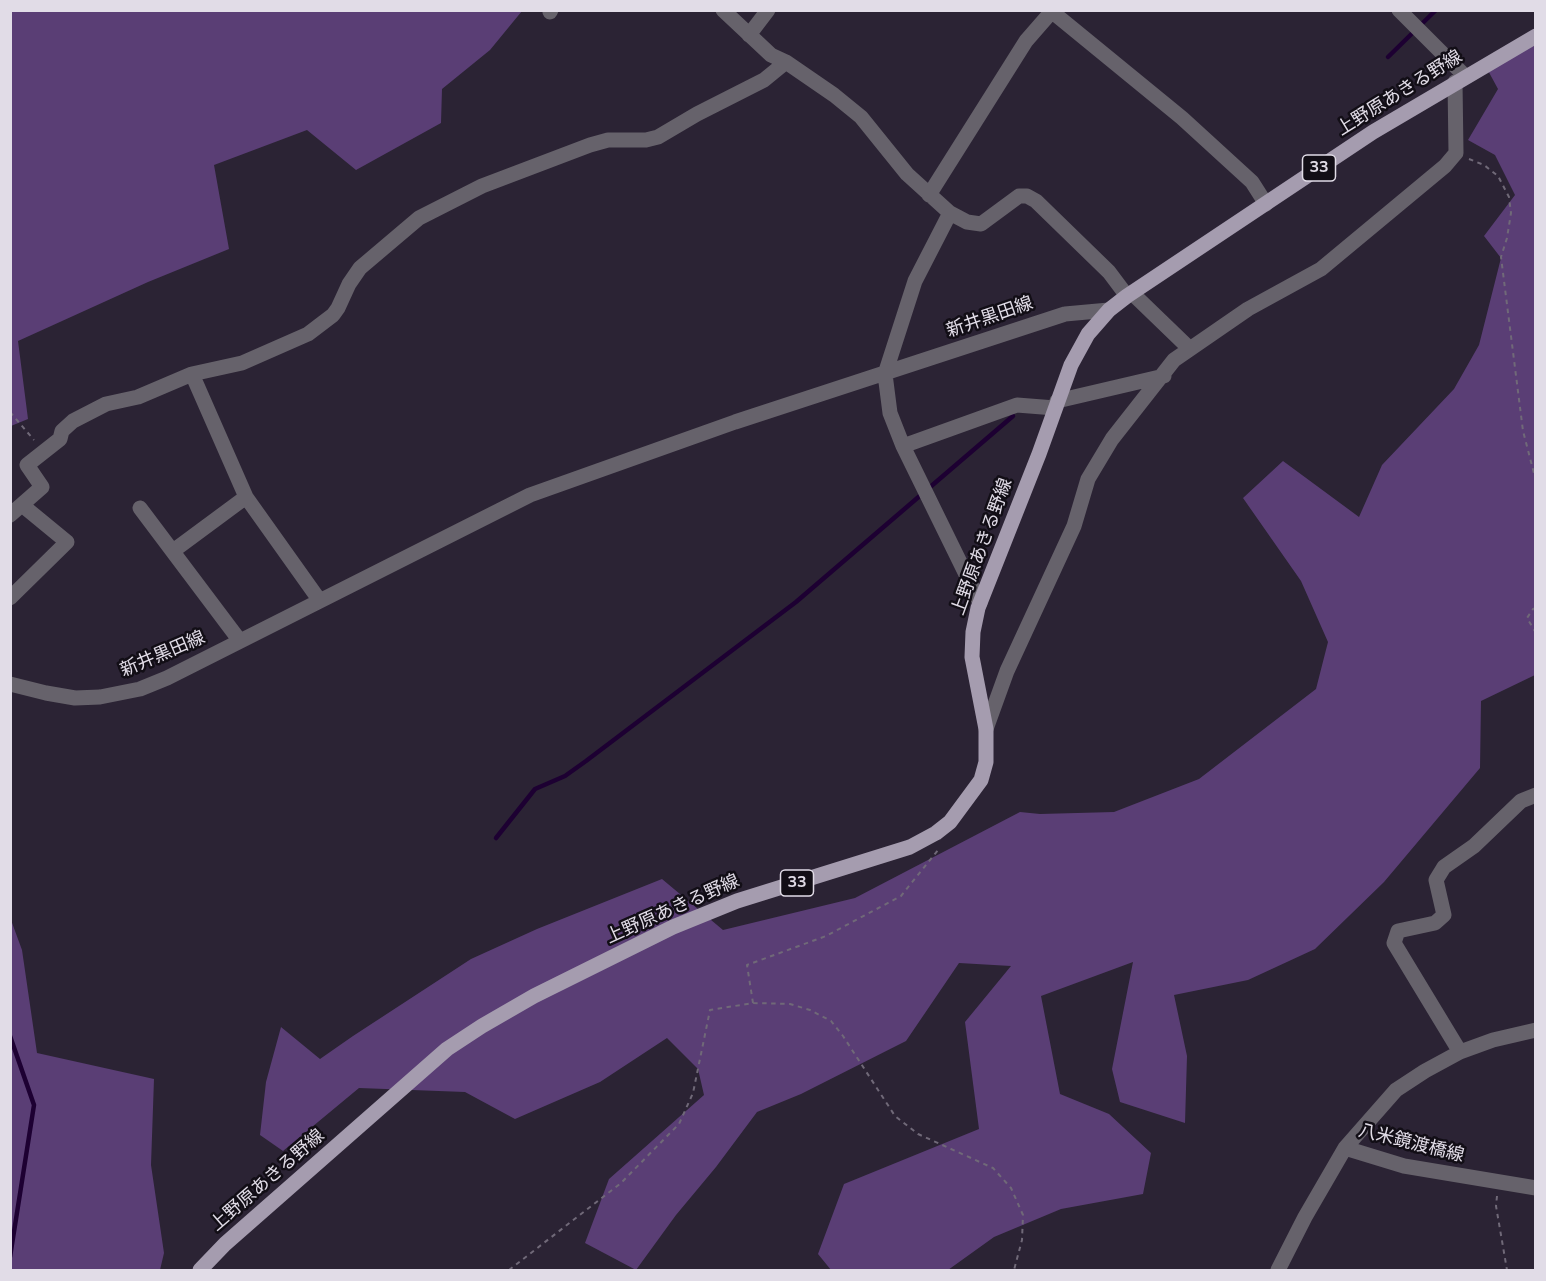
<!DOCTYPE html>
<html>
<head>
<meta charset="utf-8">
<style>
	body { margin:0 }
	#map { position:relative; width:1546px; height:1281px; overflow:hidden; background:#2b2334; font-family:"Nunito Sans",sans-serif }
	canvas { display:block }
	.frame { position:absolute; inset:0; border:12px solid #e1dce7; pointer-events:none }
</style>
</head>
<body>
<div id="map">
<canvas width="1546" height="1281"></canvas>
<div class="frame"></div>
</div>
<script>
const g = document.querySelector('canvas').getContext('2d');
g.lineJoin = 'round';
function paint(path, color) {
  g.fillStyle = color;
  g.fill(path, 'evenodd');
}
function toPath(rows) {
  const path = new Path2D();
  for (const r of rows) {
    path.moveTo(r[0], r[1]);
    for (let i = 2; i < r.length; i += 2) path.lineTo(r[i], r[i + 1]);
  }
  return path;
}
function stroke(path, color, width, dash) {
  g.strokeStyle = color;
  g.lineWidth = width;
  g.lineCap = dash ? 'butt' : 'round';
  g.setLineDash(dash || []);
  g.stroke(path);
}
function write(font, color, halo, rows, align = 'center') {
  g.font = font + ' "Nunito Sans","Noto Sans JP",sans-serif';
  g.lineWidth = 5;
  g.setLineDash([]);
  g.textBaseline = 'middle';
  g.strokeStyle = halo;
  g.fillStyle = color;
  for (const [text, x, y, turn = 0] of rows) {
    g.save();
    g.translate(x, y);
    g.rotate((+turn || 0) * Math.PI / 180);
    g.textAlign = isNaN(turn) ? turn : align;
    if (halo) g.strokeText(text, 0, 0);
    g.fillText(text, 0, 0);
    g.restore();
  }
}
const green = toPath([
	[11,10,522,10,522,11,490,50,442,89,441,123,356,170,307,130,214,165,229,249,148,282,18,341,28,419,11,426],
	[1535,36,1535,675,1481,701,1480,768,1384,882,1315,949,1248,980,1174,995,1187,1056,1185,1123,1120,1102,1112,1069,1133,962,1041,996,1060,1094,1109,1114,1151,1153,1143,1194,1061,1209,994,1237,948,1270,831,1270,818,1254,844,1184,979,1129,965,1022,1011,966,959,963,906,1041,801,1094,757,1112,716,1167,676,1215,636,1270,585,1243,609,1179,704,1095,698,1069,667,1038,600,1082,515,1119,465,1092,359,1088,283,1151,260,1135,266,1082,281,1027,320,1059,353,1036,471,959,537,929,662,879,723,930,855,898,1020,812,1040,814,1114,812,1199,779,1316,689,1328,642,1301,581,1243,498,1283,461,1359,517,1382,465,1454,389,1479,345,1501,258,1484,236,1515,195,1495,155,1468,140,1498,89,1485,65],
	[11,920,22,950,37,1053,154,1079,151,1165,164,1253,160,1270,11,1270]
]);
const stream = toPath([
	[1388,57,1436,10],
	[496,838,535,789,565,776,586,761,796,602,1013,416],
	[10,1036,34,1105,10,1257]
]);
const path = toPath([
	[1469,159,1484,165,1498,176,1509,197,1511,213,1507,238,1501,257,1523,431,1536,481],
	[10,412,34,440],
	[1536,608,1533,609,1527,618,1536,633],
	[753,1003,747,965,826,936,901,896,939,849],
	[1497,1196,1496,1206,1507,1270],
	[509,1270,621,1183,679,1124,693,1093,710,1010,753,1003,790,1004,810,1010,831,1021,843,1036,895,1116,918,1134,993,1168,1011,1188,1023,1215,1022,1240,1014,1270]
]);
const minor = toPath([
	[723,10,771,55,786,62,834,95,861,117,907,174,950,213,967,222,981,224,1019,196,1027,196,1036,201,1109,272,1127,296],
	[1050,10,1182,118,1252,182,1266,204],
	[1399,10,1465,76],
	[550,12,551,10],
	[749,35,768,10],
	[929,195,1026,41,1053,10],
	[950,213,915,281,885,374,890,413,903,446,980,603],
	[1132,293,1190,349],
	[192,374,246,497,320,601],
	[1057,401,1164,376],
	[903,446,1017,405,1055,408],
	[140,508,240,641],
	[10,515,42,487,27,465,60,439,62,431,73,421,106,404,138,397,192,374,242,363,308,334,333,315,338,308,349,284,360,268,419,218,482,186,590,145,608,140,646,140,658,137,697,114,764,80,786,62],
	[173,551,246,497],
	[10,598,67,542,22,505],
	[10,684,46,693,75,698,100,697,140,689,167,678,530,495,735,422,1065,314,1109,310],
	[986,729,1007,671,1074,526,1088,479,1112,439,1174,360,1248,309,1321,269,1445,166,1456,153,1455,82],
	[1460,1052,1394,943,1398,931,1435,923,1444,915,1436,880,1444,867,1474,846,1521,801,1536,795],
	[1345,1148,1404,1166,1536,1188],
	[1278,1270,1305,1217,1345,1148,1396,1090,1425,1071,1460,1052,1493,1040,1536,1030]
]);
const major = toPath([
	[200,1270,225,1244,447,1049,482,1026,534,996,673,927,737,901,910,847,936,833,950,822,981,780,986,762,986,729,972,657,973,632,978,608,1039,454,1071,365,1088,334,1109,310,1127,296,1373,132,1536,36]
]);
const shields = [
	[1319,168,33],
	[797,883,33]
];
const shieldNames = [
	["33",1319,168],
	["33",797,883]
];
const streetNames = [
	["上野原あきる野線",1400,94,-32],
	["新井黒田線",990,318,-19],
	["上野原あきる野線",983,547,-70],
	["新井黒田線",163,655,-23],
	["上野原あきる野線",673,910,-24],
	["八米鏡渡橋線",1411,1144,14],
	["上野原あきる野線",268,1181,-41]
];
paint(green, '#5a3e75');
stroke(stream, '#1d0032', 4.5);
stroke(path, '#706978', 2, [4.5, 4.5]);
stroke(minor, '#66626b', 15);
stroke(major, '#a59caf', 15);
for (const [x, y, w] of shields) {
  const box = new Path2D();
  box.roundRect(x - w / 2, y - 13, w, 26, 4.5);
  g.fillStyle = '#120e16';
  g.fill(box);
  stroke(box, '#e1dce7', 1.5);
}
write('bold 16px', '#e1dce7', null, shieldNames);
write('18px', '#e1dce7', '#120e16', streetNames);
</script>
</body>
</html>
